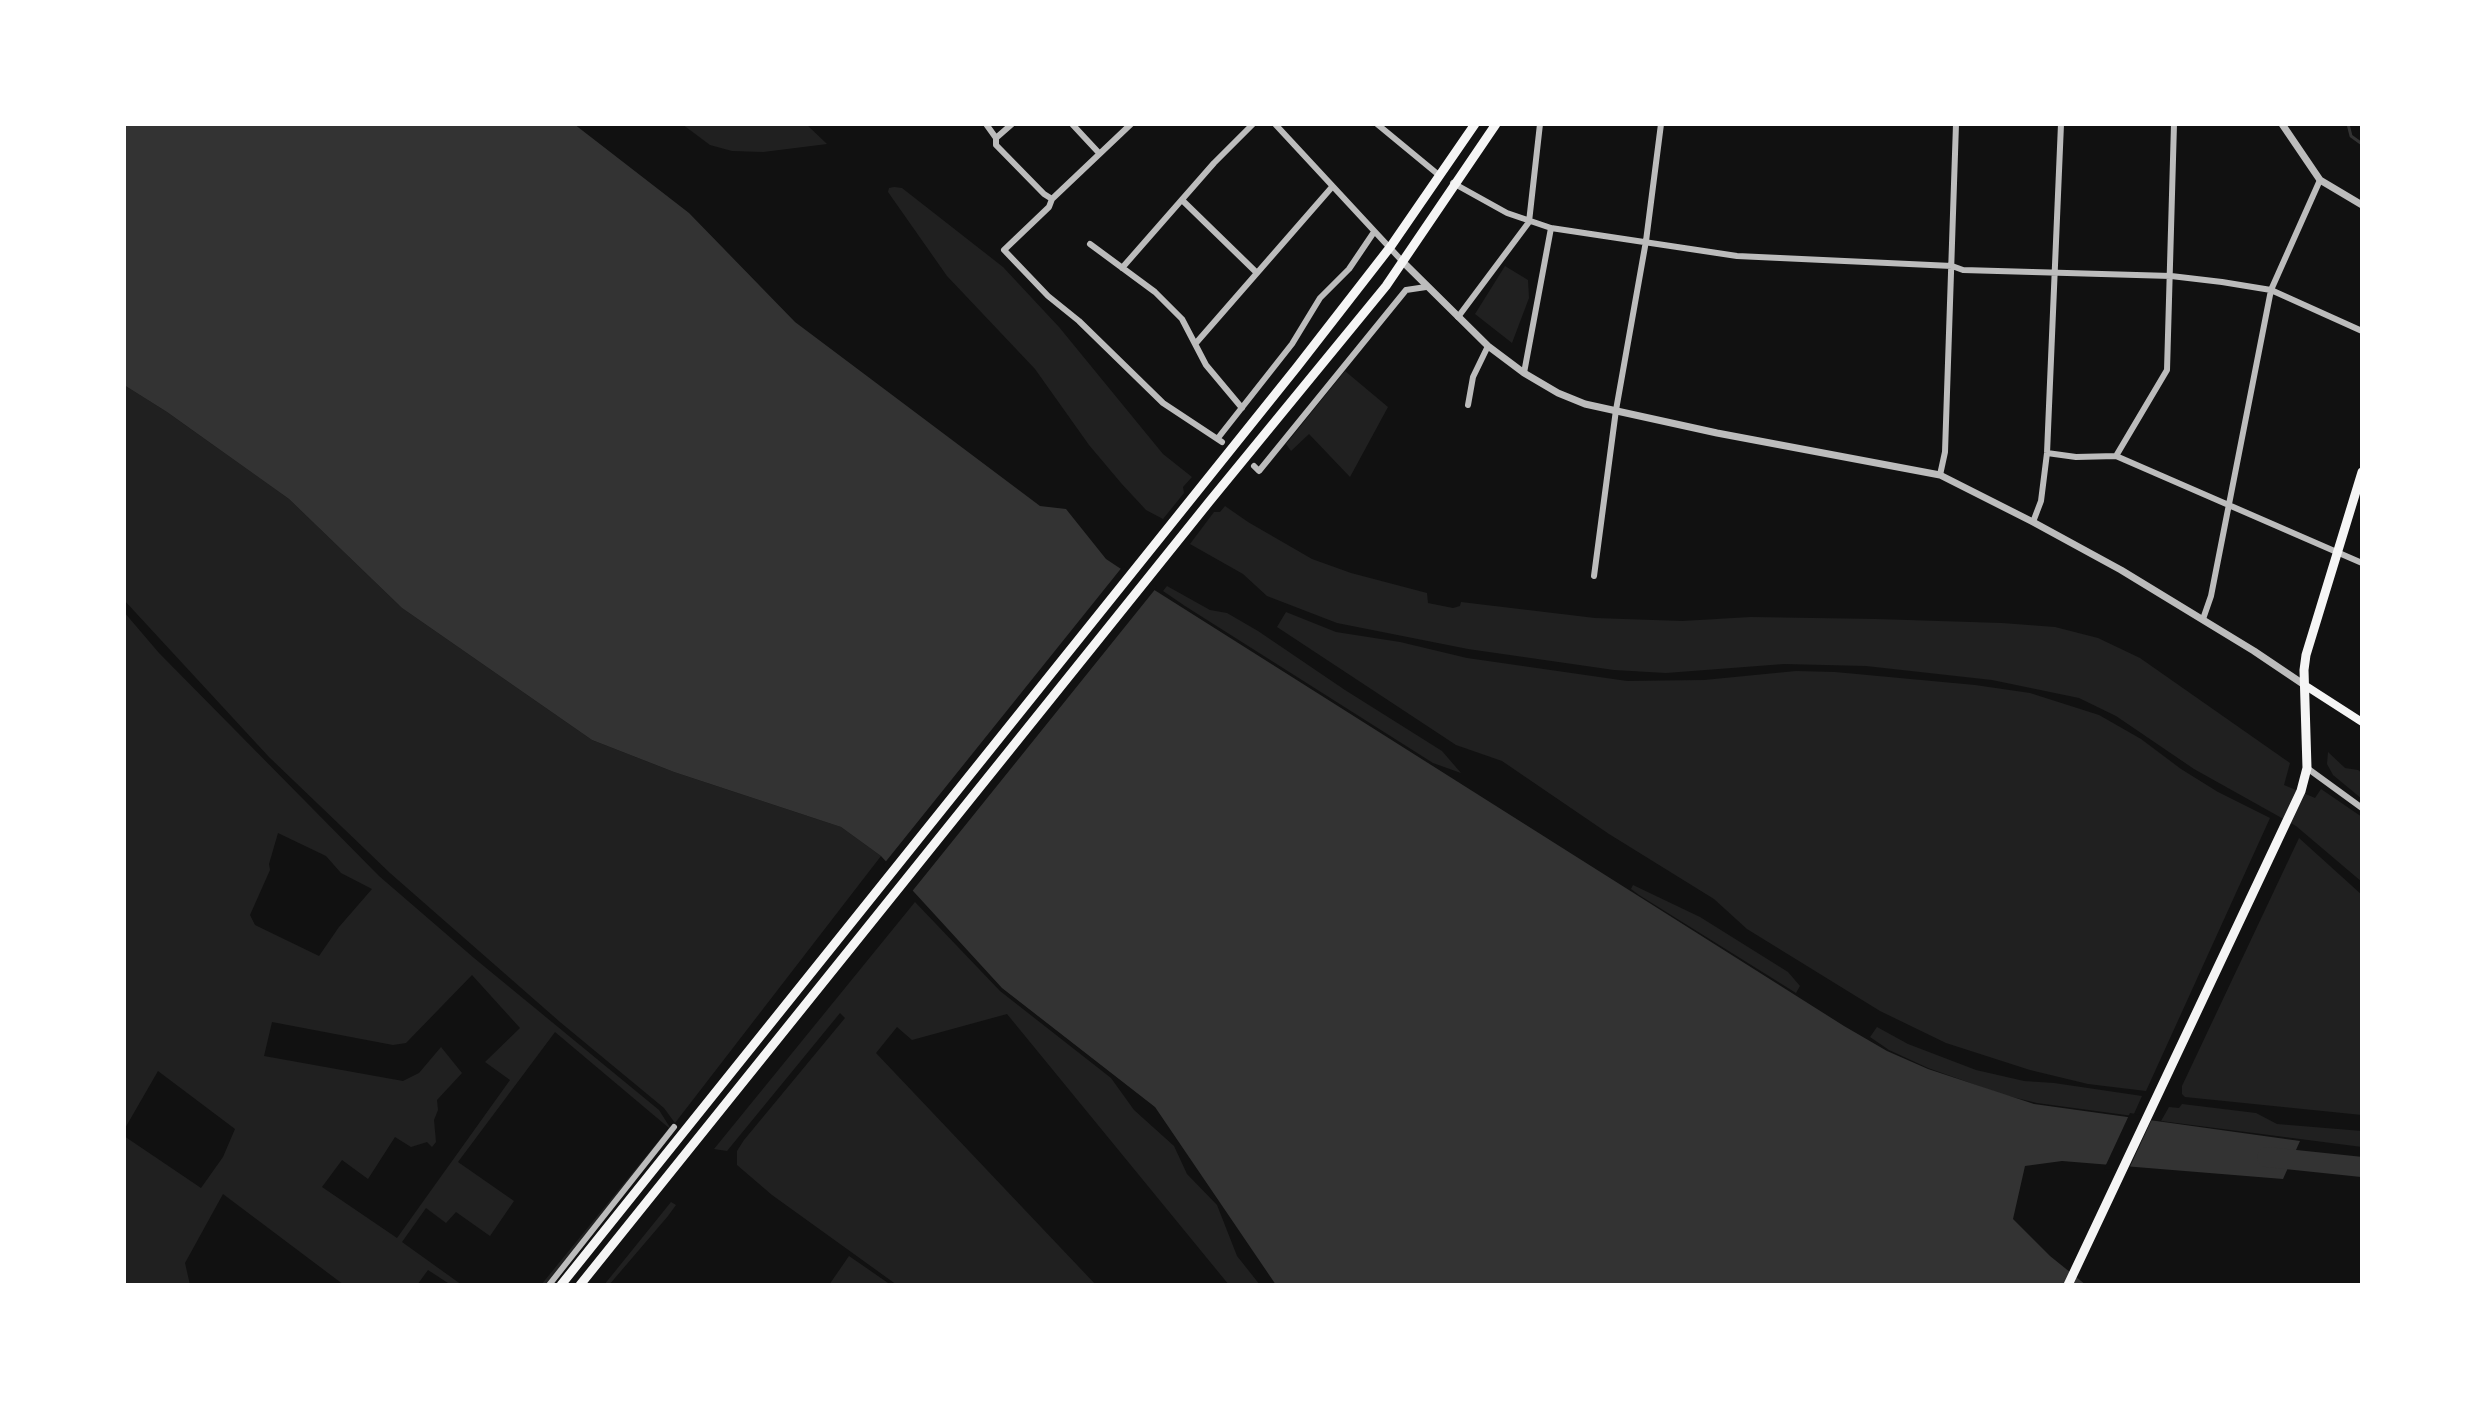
<!DOCTYPE html>
<html>
<head>
<meta charset="utf-8">
<style>
	body { margin:0 }
	#map { position:relative; width:2486px; height:1409px; overflow:hidden; background:#111; font-family:"Source Sans 3",sans-serif }
	canvas { display:block }
	.frame { position:absolute; inset:0; border:126px solid #fff; pointer-events:none }
</style>
</head>
<body>
<div id="map">
<canvas width="2486" height="1409"></canvas>
<div class="frame"></div>
</div>
<script>
const g = document.querySelector('canvas').getContext('2d');
g.lineJoin = 'round';
function paint(path, color) {
  g.fillStyle = color;
  g.fill(path, 'evenodd');
}
function toPath(rows) {
  const path = new Path2D();
  for (const r of rows) {
    path.moveTo(r[0], r[1]);
    for (let i = 2; i < r.length; i += 2) path.lineTo(r[i], r[i + 1]);
  }
  return path;
}
function stroke(path, color, width, dash) {
  g.strokeStyle = color;
  g.lineWidth = width;
  g.lineCap = dash ? 'butt' : 'round';
  g.setLineDash(dash || []);
  g.stroke(path);
}
const green = toPath([
	[682,124,806,124,827,144,763,152,732,151,710,145],
	[894,187,902,188,1003,267,1059,327,1163,454,1192,477,1183,487,1184,493,1163,519,1146,510,1121,483,1089,445,1035,369,947,276,888,192,889,188],
	[1505,266,1528,280,1529,298,1512,343,1475,314],
	[1345,371,1388,407,1350,477,1309,434,1291,451,1286,444],
	[124,385,167,412,289,499,402,608,592,740,674,772,841,827,881,856,675,1123,664,1108,560,1022,390,873,269,757,124,600],
	[1225,506,1248,522,1312,559,1351,573,1427,593,1428,603,1453,608,1460,606,1461,602,1595,618,1682,621,1751,617,1876,619,2002,623,2055,627,2098,638,2140,658,2290,763,2284,785,2315,798,2321,789,2362,817,2362,882,2296,826,2194,769,2116,716,2079,698,1992,680,1866,666,1784,664,1666,673,1614,670,1468,649,1337,623,1267,596,1243,574,1190,544,1214,512,1220,512],
	[1167,586,1210,610,1227,613,1258,631,1345,690,1442,751,1461,773,1433,763,1185,606,1163,591],
	[124,612,159,653,379,876,474,958,659,1110,671,1129,545,1285,541,1285,669,1128,555,1032,458,1162,514,1201,490,1236,456,1212,446,1223,426,1208,402,1242,462,1285,451,1285,428,1270,417,1285,344,1285,223,1194,185,1263,190,1285,124,1285,124,1136,201,1188,223,1157,235,1129,158,1071,124,1130],
	[278,833,326,856,341,873,372,889,339,927,319,956,255,925,250,915,270,870,269,864],
	[472,975,520,1028,485,1062,510,1080,397,1238,322,1187,342,1160,368,1179,395,1137,411,1147,427,1142,432,1147,436,1142,434,1120,438,1110,437,1100,462,1073,441,1047,419,1073,403,1081,264,1056,272,1022,393,1045,406,1043],
	[1286,612,1336,632,1400,642,1467,658,1627,681,1704,680,1796,671,1835,672,1975,685,2030,693,2099,715,2141,739,2181,769,2218,792,2270,818,2146,1091,2088,1084,2030,1070,1946,1043,1880,1011,1747,929,1714,899,1609,834,1502,761,1456,745,1277,627],
	[2328,752,2345,768,2358,770,2362,773,2362,799,2333,775,2327,764],
	[2299,838,2362,895,2362,1115,2185,1097,2182,1094,2182,1086],
	[1633,885,1700,917,1788,972,1800,986,1796,993,1639,895,1631,889],
	[915,902,1000,991,1111,1078,1134,1110,1174,1146,1187,1174,1217,1205,1237,1256,1260,1285,1229,1285,1007,1014,912,1040,897,1027,876,1053,1096,1285,897,1285,772,1195,737,1165,737,1151,744,1140,845,1018,840,1013,727,1151,714,1149],
	[1877,1027,1908,1044,1976,1070,2024,1081,2054,1083,2142,1096,2133,1116,2037,1103,2004,1095,1928,1068,1889,1050,1870,1037],
	[2182,1104,2256,1113,2277,1124,2362,1131,2362,1147,2161,1121,2169,1107,2179,1108],
	[671,1202,676,1205,668,1216,609,1285,604,1285],
	[849,1256,891,1285,829,1285]
]);
const water = toPath([
	[124,124,574,124,689,213,795,322,1040,506,1066,509,1106,559,1118,567,1844,1026,1887,1051,1928,1069,2034,1104,2300,1141,2283,1179,2062,1161,2025,1166,2013,1219,2050,1256,2086,1285,1276,1285,1155,1107,1002,988,881,856,841,827,674,772,592,740,402,608,289,499,167,412,124,385]
]);
const pier = toPath([
	[1123,566,1157,587,910,894,883,865],
	[2130,1113,2153,1117,2128,1171,2104,1169]
]);
const stream = toPath([
	[2348,124,2351,136,2362,144]
]);
const river = toPath([
	[2267,1157,2362,1167]
]);
const minor = toPath([
	[986,124,996,138],
	[1012,124,996,138,996,145,1044,194,1052,199],
	[1072,124,1099,153],
	[1131,124,1052,199,1049,207,1004,250,1048,296,1079,321,1163,403,1222,442],
	[1275,124,1403,262],
	[1377,124,1440,176],
	[1453,183,1507,213,1551,228,1737,256,1952,266,1963,270,2171,276,2222,282,2271,290,2362,331],
	[1182,200,1257,273],
	[1090,244,1155,292,1182,319,1206,365,1242,408],
	[1122,268,1214,163,1253,124],
	[1458,317,1529,222,1540,124],
	[1196,343,1332,187],
	[1524,373,1551,228],
	[1468,405,1473,377,1488,346],
	[1218,438,1292,344,1320,298,1349,269,1374,232],
	[2047,453,2076,457,2116,456,2362,563],
	[2116,456,2167,370,2174,124],
	[1254,466,1259,471,1406,290,1426,287],
	[1940,475,1945,452,1956,124],
	[2033,522,2041,501,2047,453,2061,124],
	[1594,576,1616,410,1646,241,1661,124],
	[2203,619,2211,596,2271,290,2320,180],
	[2307,768,2362,808],
	[549,1285,674,1127]
]);
const tertiary = toPath([
	[2282,124,2320,180,2362,205],
	[1403,262,1488,346,1524,373,1558,393,1585,404,1717,433,1940,475,2033,522,2121,570,2254,651,2306,686]
]);
const secondary = toPath([
	[2306,686,2362,722]
]);
const trunk = toPath([
	[561,1285,1297,367,1391,246,1475,124],
	[580,1285,1209,502,1386,286,1496,124],
	[2068,1285,2301,791,2307,768,2304,670,2306,655,2362,472]
]);
paint(green, '#202020');
paint(water, '#333');
paint(pier, '#111');
stroke(stream, '#333', 3);
stroke(river, '#333', 20);
stroke(minor, '#bcbcbc', 6);
stroke(tertiary, '#bcbcbc', 7);
stroke(secondary, '#f5f5f5', 8);
stroke(trunk, '#f5f5f5', 9);
</script>
</body>
</html>
